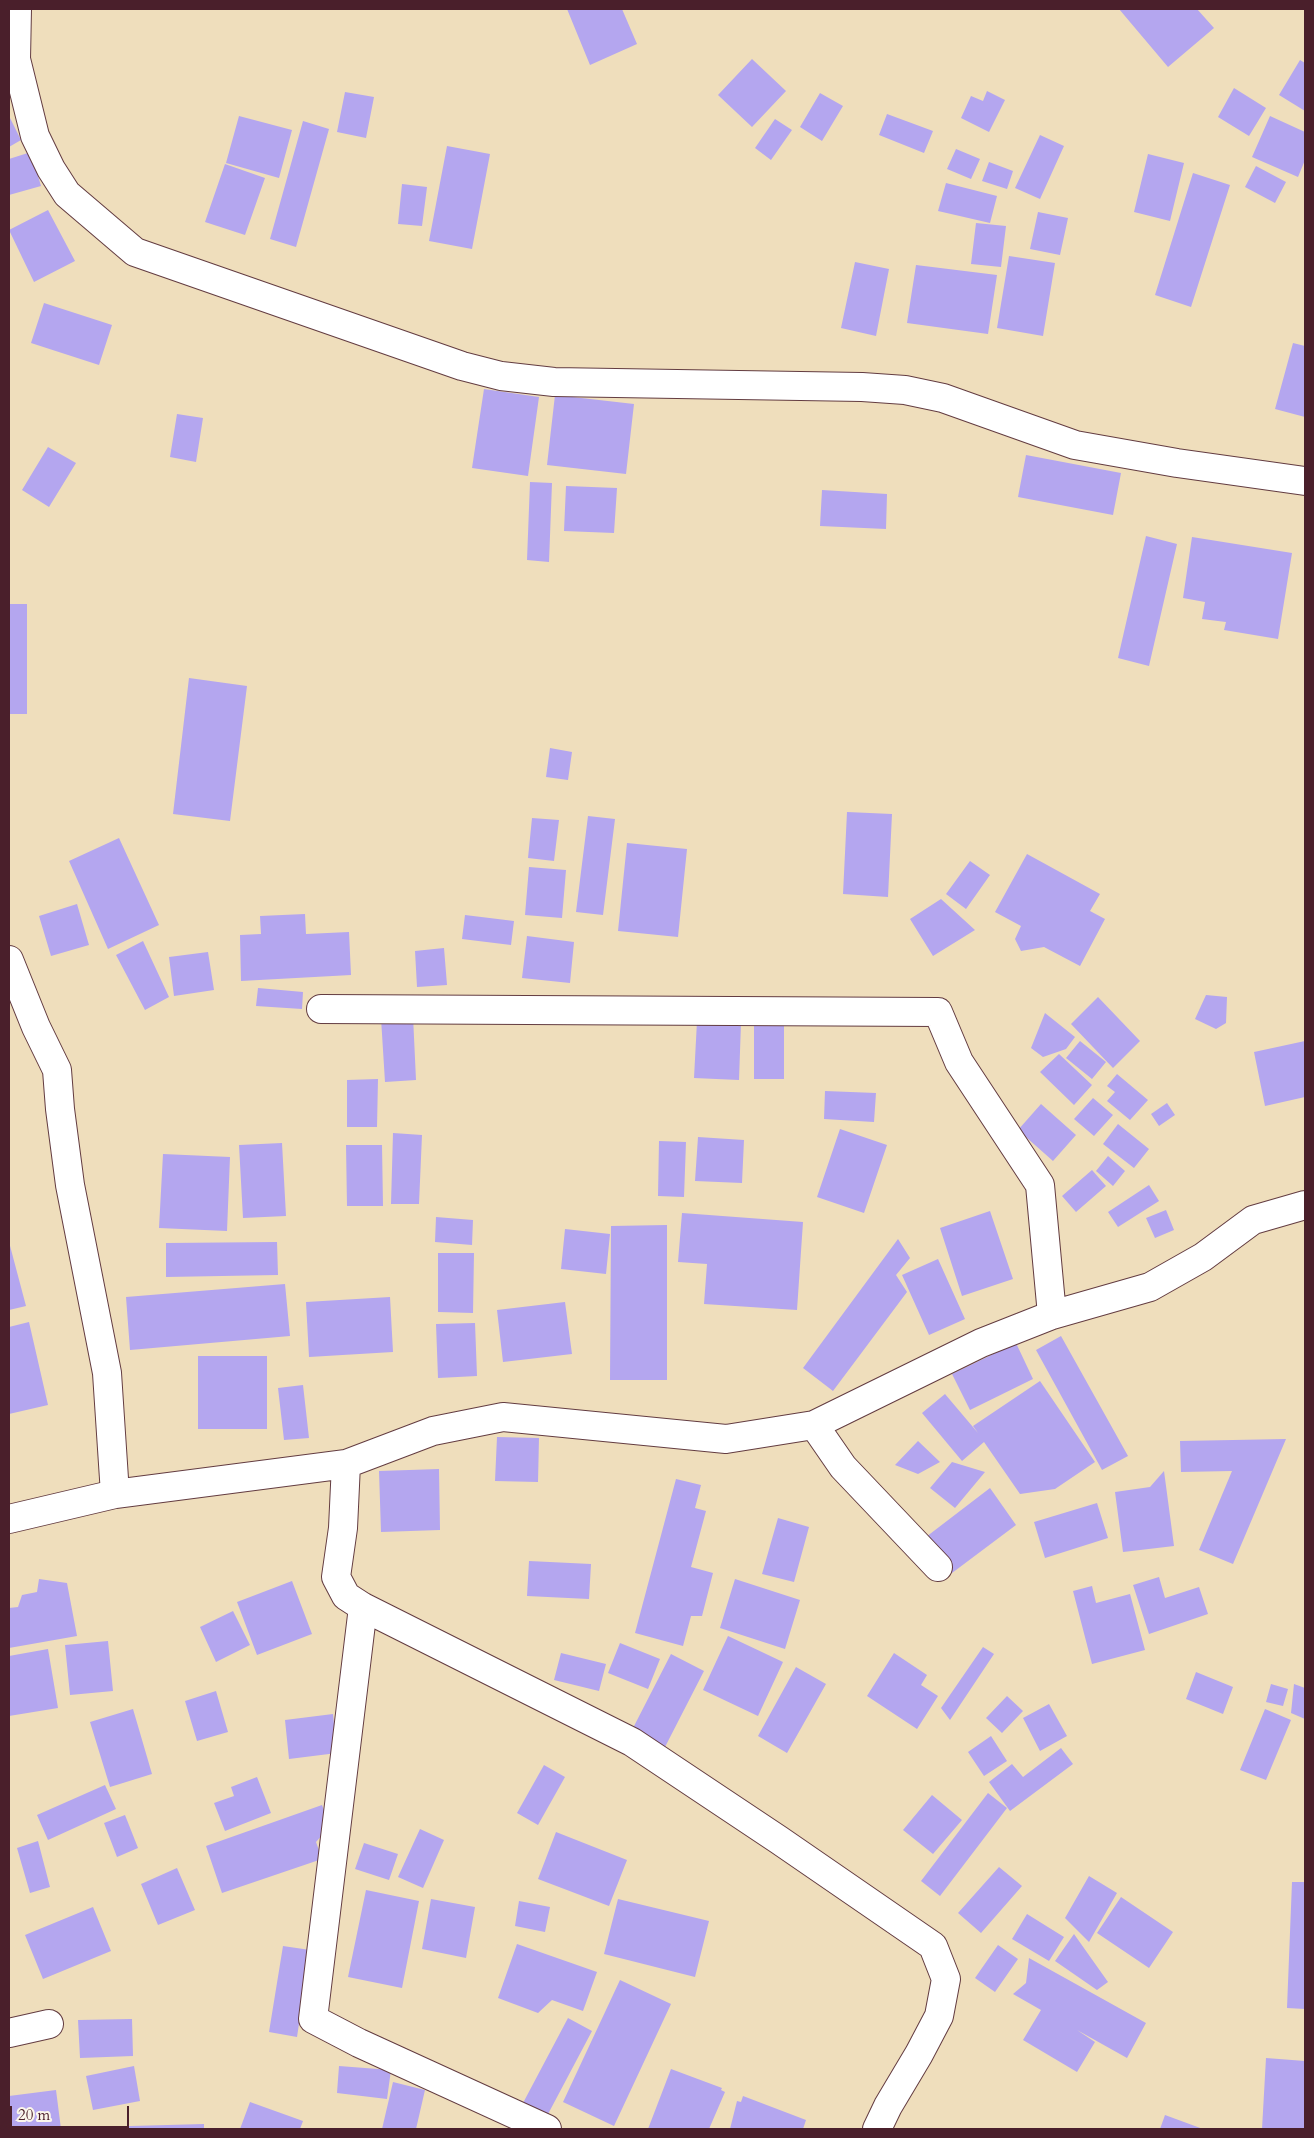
<!DOCTYPE html>
<html>
<head>
<meta charset="utf-8">
<style>
	body { margin:0 }
	#map { position:relative; width:1314px; height:2138px; overflow:hidden; background:#efdebc; font-family:Cardo,serif }
	canvas { display:block }
	.frame { position:absolute; inset:0; border:10px solid #4a1f2b; pointer-events:none }
	.scale { position:absolute; left:10px; top:2106px; width:119px; height:22px; box-sizing:border-box; border:2px solid #4a1f2b; border-top:0; padding-left:6px; font-size:15px; line-height:18px; white-space:nowrap; color:#4a1f2b; -webkit-text-stroke:4px #fbf7ec; paint-order:stroke }
</style>
</head>
<body>
<div id="map">
<canvas width="1314" height="2138"></canvas>
<div class="frame"></div>
<div class="scale">20 m</div>
</div>
<script>
const g = document.querySelector('canvas').getContext('2d');
g.lineJoin = 'round';
function paint(path, color) {
  g.fillStyle = color;
  g.fill(path, 'evenodd');
}
function toPath(rows) {
  const path = new Path2D();
  for (const r of rows) {
    path.moveTo(r[0], r[1]);
    for (let i = 2; i < r.length; i += 2) path.lineTo(r[i], r[i + 1]);
  }
  return path;
}
function stroke(path, color, width, dash) {
  g.strokeStyle = color;
  g.lineWidth = width;
  g.lineCap = dash ? 'butt' : 'round';
  g.setLineDash(dash || []);
  g.stroke(path);
}
const building = toPath([
	[567,9,622,9,637,44,590,65],
	[1119,9,1197,9,1214,28,1168,67],
	[752,59,786,91,752,127,718,95],
	[1300,60,1305,63,1305,111,1279,95],
	[1234,88,1266,108,1249,136,1218,117],
	[987,91,1005,100,989,132,961,118,971,96,983,101],
	[345,92,374,97,366,138,337,132],
	[820,93,843,106,822,141,800,127],
	[887,114,933,131,924,153,879,135],
	[9,116,21,140,9,147],
	[239,116,292,130,279,178,226,163],
	[1270,116,1305,132,1305,160,1298,177,1252,157],
	[775,119,792,130,771,160,755,148],
	[303,121,329,129,296,247,270,239],
	[1040,135,1064,146,1040,199,1015,188],
	[447,146,490,154,472,249,429,241],
	[956,149,980,159,971,179,947,169],
	[31,152,41,186,9,195,9,159],
	[1148,154,1184,163,1170,221,1134,212],
	[989,162,1013,171,1007,189,982,181],
	[225,164,265,178,245,235,205,222],
	[1256,166,1286,182,1275,203,1245,187],
	[1193,173,1230,185,1191,307,1155,295],
	[946,183,997,196,990,223,938,211],
	[402,184,427,187,422,226,398,224],
	[48,210,75,261,34,282,9,230],
	[1038,212,1068,218,1060,255,1030,249],
	[976,223,1006,226,1001,267,971,264],
	[1009,256,1055,263,1043,336,997,328],
	[855,262,889,269,876,336,841,328],
	[916,265,997,275,988,334,907,323],
	[44,303,112,325,99,365,31,343],
	[1293,343,1305,346,1305,417,1275,409],
	[484,389,539,397,528,476,472,468],
	[555,395,634,404,626,474,547,465],
	[177,414,203,418,196,462,170,457],
	[48,447,76,463,49,507,22,490],
	[1026,455,1121,473,1113,515,1018,497],
	[530,482,552,483,549,562,527,560],
	[566,486,617,488,614,533,564,531],
	[822,490,887,494,886,529,820,526],
	[1146,536,1177,544,1149,666,1118,658],
	[1192,537,1292,553,1278,639,1224,630,1226,622,1202,619,1205,602,1183,598],
	[9,604,27,604,27,714,9,714],
	[189,678,247,686,230,821,173,814],
	[550,748,572,752,568,780,546,777],
	[847,812,892,814,888,897,843,894],
	[588,816,615,819,603,915,576,912],
	[532,818,559,820,554,861,528,858],
	[119,838,159,925,108,949,69,861],
	[627,843,687,849,678,937,618,931],
	[1027,854,1100,894,1090,911,1105,919,1080,966,1044,947,1021,951,1015,939,1021,926,995,912],
	[970,861,990,875,966,909,946,894],
	[529,867,566,870,562,918,525,915],
	[941,899,975,930,933,956,910,919],
	[77,904,89,945,51,956,39,916],
	[305,914,306,934,349,932,351,975,241,981,240,935,261,934,260,916],
	[465,915,514,921,511,945,462,939],
	[527,936,574,942,570,983,522,978],
	[143,941,169,997,145,1010,116,955],
	[444,948,447,985,417,987,415,951],
	[208,952,214,990,174,996,169,957],
	[258,988,303,992,302,1009,256,1006],
	[1206,995,1227,997,1226,1023,1216,1029,1195,1019],
	[1098,997,1140,1041,1113,1068,1071,1024],
	[1045,1013,1075,1037,1066,1049,1043,1057,1031,1048],
	[413,1016,416,1080,385,1082,381,1018],
	[754,1019,784,1019,784,1079,754,1079],
	[697,1021,741,1023,739,1080,694,1078],
	[1080,1041,1106,1062,1092,1079,1066,1058],
	[1305,1041,1305,1097,1265,1106,1254,1052],
	[1059,1054,1092,1085,1074,1105,1040,1072],
	[1117,1074,1148,1100,1130,1120,1107,1101,1115,1092,1107,1086],
	[378,1079,377,1127,347,1127,347,1080],
	[825,1091,876,1093,874,1122,824,1119],
	[1093,1098,1113,1115,1094,1136,1074,1119],
	[1167,1103,1175,1115,1159,1126,1151,1114],
	[1041,1104,1076,1135,1053,1161,1018,1130],
	[1118,1124,1149,1149,1134,1168,1103,1144],
	[840,1129,887,1145,864,1213,817,1197],
	[393,1133,422,1135,419,1204,391,1204],
	[698,1137,744,1140,742,1183,695,1181],
	[659,1141,686,1142,684,1197,658,1196],
	[282,1143,286,1216,243,1218,239,1145],
	[346,1145,382,1145,383,1206,347,1206],
	[163,1154,230,1157,227,1231,159,1228],
	[1108,1156,1125,1171,1113,1186,1096,1171],
	[1092,1170,1106,1186,1076,1212,1062,1196],
	[1149,1185,1159,1201,1118,1227,1108,1212],
	[1166,1210,1174,1230,1155,1238,1146,1218],
	[990,1211,1013,1279,962,1296,940,1228],
	[682,1213,803,1222,797,1310,704,1304,707,1264,678,1262],
	[436,1217,473,1220,472,1245,435,1242],
	[667,1225,667,1380,610,1380,611,1226],
	[565,1229,610,1234,606,1274,561,1269],
	[898,1239,910,1258,896,1275,907,1292,833,1391,803,1368],
	[9,1242,26,1306,9,1310],
	[277,1242,278,1275,166,1277,166,1243],
	[438,1253,474,1253,473,1313,438,1312],
	[938,1259,965,1319,929,1335,902,1275],
	[285,1284,290,1336,130,1350,126,1297],
	[390,1297,393,1352,309,1357,306,1302],
	[565,1302,572,1354,503,1362,497,1310],
	[29,1322,48,1405,9,1414,9,1327],
	[475,1323,477,1376,438,1378,436,1324],
	[1061,1336,1128,1456,1102,1470,1036,1350],
	[1016,1343,1033,1379,970,1410,952,1374],
	[198,1356,267,1356,267,1429,198,1429],
	[1040,1381,1095,1462,1055,1489,1020,1494,984,1442,962,1461,922,1413,945,1394,978,1433,973,1426],
	[303,1385,309,1438,284,1440,278,1388],
	[497,1437,539,1438,538,1482,495,1481],
	[1286,1439,1233,1564,1199,1550,1232,1471,1181,1472,1180,1441],
	[918,1441,940,1462,918,1474,895,1465],
	[952,1462,985,1472,955,1508,930,1488],
	[439,1469,440,1530,381,1532,379,1471],
	[1164,1471,1174,1546,1123,1552,1115,1492,1150,1487],
	[676,1479,701,1485,695,1508,706,1511,691,1567,713,1573,702,1616,691,1616,683,1646,635,1633],
	[990,1488,1016,1525,952,1573,926,1537],
	[1097,1503,1108,1538,1045,1558,1034,1522],
	[778,1518,809,1527,794,1582,762,1574],
	[529,1561,591,1564,589,1599,527,1596],
	[1159,1577,1165,1598,1199,1587,1208,1614,1149,1634,1133,1585],
	[39,1579,67,1583,77,1636,9,1648,9,1608,18,1607,22,1595,37,1592],
	[735,1579,800,1600,785,1649,720,1628],
	[292,1581,312,1634,257,1655,237,1602],
	[1092,1586,1096,1603,1130,1594,1145,1650,1092,1664,1073,1591],
	[233,1611,250,1645,216,1662,200,1627],
	[728,1636,783,1662,758,1716,703,1690],
	[108,1641,113,1691,70,1695,65,1645],
	[620,1643,660,1659,648,1689,608,1673],
	[983,1647,994,1654,950,1720,941,1708],
	[48,1649,58,1708,9,1716,9,1656],
	[561,1653,606,1664,599,1691,554,1680],
	[894,1653,927,1675,921,1685,938,1696,917,1729,867,1696],
	[671,1654,704,1671,665,1747,632,1730],
	[796,1667,826,1684,787,1753,758,1736],
	[1196,1672,1233,1687,1223,1714,1186,1699],
	[1271,1684,1288,1689,1283,1706,1266,1702],
	[1294,1684,1305,1688,1305,1719,1291,1713],
	[216,1691,228,1732,197,1741,185,1701],
	[1007,1696,1023,1711,1002,1733,986,1718],
	[1049,1704,1067,1736,1040,1751,1023,1718],
	[133,1709,152,1774,110,1787,90,1722],
	[1265,1709,1291,1720,1266,1780,1240,1770],
	[333,1714,337,1753,289,1759,285,1720],
	[991,1736,1007,1761,984,1776,968,1752],
	[1061,1748,1073,1764,1010,1811,989,1782,1012,1764,1023,1777],
	[544,1765,565,1777,538,1825,517,1813],
	[257,1777,271,1813,225,1831,214,1803,234,1796,231,1787],
	[105,1785,116,1809,48,1840,37,1815],
	[988,1793,1007,1808,940,1896,921,1881],
	[932,1795,962,1820,933,1854,903,1830],
	[322,1805,330,1826,316,1842,322,1859,222,1893,206,1846],
	[125,1815,138,1848,117,1857,104,1823],
	[420,1829,444,1840,423,1888,398,1877],
	[556,1832,627,1860,609,1906,538,1879],
	[38,1841,50,1887,30,1893,17,1848],
	[364,1843,398,1854,389,1880,355,1869],
	[999,1867,1022,1886,981,1933,958,1913],
	[177,1868,195,1910,158,1925,141,1884],
	[1089,1876,1117,1893,1089,1942,1065,1918],
	[1292,1882,1305,1882,1305,2009,1287,2008],
	[366,1890,419,1901,402,1988,348,1977],
	[1121,1897,1173,1932,1149,1968,1097,1933],
	[431,1899,475,1907,466,1958,422,1949],
	[618,1899,709,1921,695,1977,604,1954],
	[519,1901,550,1907,545,1932,515,1926],
	[93,1907,111,1951,43,1979,25,1935],
	[1027,1914,1064,1937,1049,1961,1012,1939],
	[1074,1934,1108,1982,1097,1990,1055,1961],
	[517,1944,597,1972,583,2011,552,2000,538,2013,498,1998],
	[998,1945,1018,1959,995,1992,975,1978],
	[283,1946,310,1950,297,2037,269,2032],
	[1029,1958,1146,2023,1127,2058,1077,2030,1095,2042,1077,2072,1023,2040,1041,2010,1013,1994,1026,1983],
	[620,1980,671,2004,614,2126,563,2102],
	[568,2018,592,2031,547,2116,523,2103],
	[132,2019,133,2056,80,2058,78,2020],
	[1266,2058,1305,2061,1305,2129,1262,2129],
	[134,2066,140,2101,93,2110,86,2076],
	[339,2066,391,2070,387,2099,337,2093],
	[671,2069,722,2088,721,2090,725,2092,709,2129,648,2129],
	[393,2082,425,2090,416,2129,382,2129],
	[56,2090,61,2129,9,2129,9,2096],
	[743,2096,806,2120,803,2129,730,2129,737,2101,741,2102],
	[250,2102,303,2121,300,2129,240,2129],
	[1165,2115,1203,2129,1160,2129],
	[204,2124,204,2129,95,2129,95,2127]
]);
const street = toPath([
	[17,9,16,59,35,136,51,169,67,194,135,252,462,366,501,376,554,382,862,387,905,390,943,398,1075,445,1177,463,1305,481],
	[9,960,36,1027,57,1070,60,1109,70,1185,107,1373,115,1494],
	[321,1009,938,1012,959,1062,1040,1185,1052,1315],
	[814,1425,843,1467,938,1567],
	[346,1464,343,1528,336,1577,346,1596,363,1607,632,1742,779,1840,933,1946,946,1979,939,2016,919,2054,888,2106,877,2129],
	[9,1519,115,1494,346,1464,433,1431,503,1417,726,1439,814,1425,981,1343,1052,1315,1150,1287,1203,1257,1253,1220,1305,1205],
	[363,1607,313,2019,359,2043,547,2129],
	[9,2033,49,2024]
]);
paint(building, '#b4a6ef');
stroke(street, '#633c41', 30);
stroke(street, '#fff', 28);
</script>
</body>
</html>
